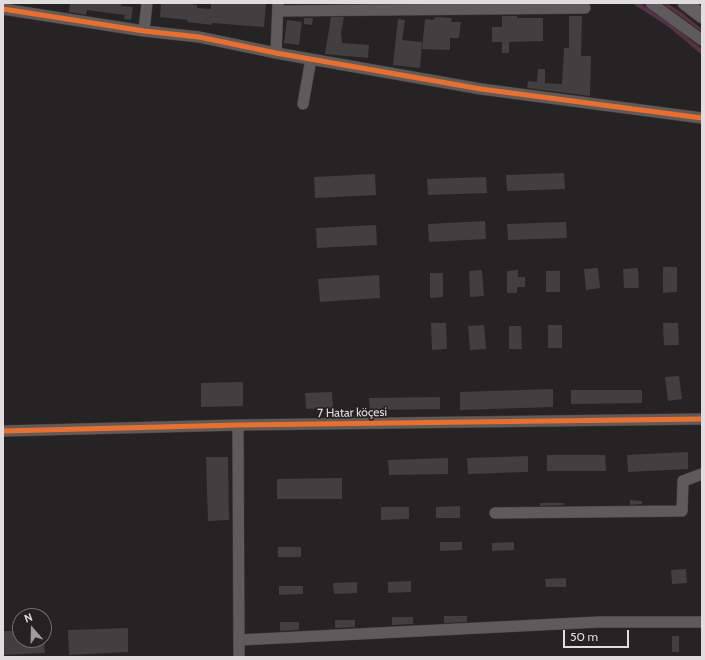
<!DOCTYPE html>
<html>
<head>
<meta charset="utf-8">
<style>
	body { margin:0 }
	#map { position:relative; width:705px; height:660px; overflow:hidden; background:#252324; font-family:Cabin,sans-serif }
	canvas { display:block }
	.frame { position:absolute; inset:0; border:4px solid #e0ddde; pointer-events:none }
	.north { position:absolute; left:12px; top:608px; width:40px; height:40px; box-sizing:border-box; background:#262224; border:1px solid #706d6e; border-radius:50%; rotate:340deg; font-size:11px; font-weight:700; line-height:16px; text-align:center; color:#e0ddde }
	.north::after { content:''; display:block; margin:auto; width:14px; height:18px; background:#9f9c9d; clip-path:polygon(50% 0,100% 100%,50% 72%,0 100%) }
	.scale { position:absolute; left:563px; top:630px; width:66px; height:18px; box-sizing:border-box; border:2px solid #e0ddde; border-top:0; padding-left:5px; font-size:12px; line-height:14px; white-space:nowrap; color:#e0ddde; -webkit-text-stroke:3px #262224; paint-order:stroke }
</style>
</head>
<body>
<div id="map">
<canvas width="705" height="660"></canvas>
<div class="frame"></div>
<div class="north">N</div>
<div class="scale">50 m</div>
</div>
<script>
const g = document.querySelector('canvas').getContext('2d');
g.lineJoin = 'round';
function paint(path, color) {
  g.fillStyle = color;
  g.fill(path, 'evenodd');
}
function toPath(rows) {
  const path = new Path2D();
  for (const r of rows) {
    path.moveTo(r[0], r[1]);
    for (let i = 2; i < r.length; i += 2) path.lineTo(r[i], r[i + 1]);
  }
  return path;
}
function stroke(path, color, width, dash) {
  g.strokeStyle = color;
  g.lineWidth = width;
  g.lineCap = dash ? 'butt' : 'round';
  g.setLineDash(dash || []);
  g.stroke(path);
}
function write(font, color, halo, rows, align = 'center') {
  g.font = font + ' Cabin,sans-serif';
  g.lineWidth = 3.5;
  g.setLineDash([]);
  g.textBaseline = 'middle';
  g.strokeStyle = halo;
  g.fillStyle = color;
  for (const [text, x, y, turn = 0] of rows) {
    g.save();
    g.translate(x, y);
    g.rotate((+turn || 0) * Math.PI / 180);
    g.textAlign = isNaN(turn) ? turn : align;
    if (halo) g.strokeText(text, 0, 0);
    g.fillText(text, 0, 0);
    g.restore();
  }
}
const green = toPath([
	[632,3,640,3,672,25,702,49,702,55,670,28],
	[662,3,667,3,681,12,702,29,702,32]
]);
const building = toPath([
	[70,3,121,3,121,6,133,7,131,20,124,19,125,15,87,10,86,15,69,12],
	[161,3,184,3,197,5,197,8,211,9,211,3,266,3,264,27,212,23,212,25,187,22,188,20,160,17],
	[502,16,517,16,517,18,543,18,543,41,509,42,509,53,502,53,502,42,492,42,492,27,502,27],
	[569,16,582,16,581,56,591,56,590,96,527,88,528,81,537,82,538,69,545,69,545,83,562,84,564,48,569,48],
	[331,17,344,17,341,32,342,43,369,45,368,58,325,54],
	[435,17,452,18,451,22,461,22,459,38,450,38,450,50,422,49,425,19,434,20],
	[304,18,313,18,312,25,304,24],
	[398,19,405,20,402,40,422,42,420,68,393,65],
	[287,20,302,22,299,45,284,43],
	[564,173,565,189,507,191,506,175],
	[375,174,376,195,315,198,314,177],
	[486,177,487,193,428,195,427,179],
	[485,221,486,239,429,242,428,224],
	[566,222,567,238,508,240,507,224],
	[376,225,377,245,317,248,316,228],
	[663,267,677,267,677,292,663,293],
	[598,268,600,288,586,290,584,269],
	[638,268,639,288,624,288,623,269],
	[482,270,484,296,470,297,469,271],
	[518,270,518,277,525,277,525,287,517,287,517,293,507,293,507,271],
	[546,271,560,271,560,292,546,292],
	[430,273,443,273,443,297,430,298],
	[379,275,380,298,320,302,318,279],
	[431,323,446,323,447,349,432,350],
	[663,323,678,323,679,345,664,345],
	[484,325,486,349,470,350,468,326],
	[548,325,562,325,562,348,548,348],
	[509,326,521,326,522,349,509,349],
	[679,376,682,399,668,401,665,377],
	[243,382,243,406,201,407,201,383],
	[553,389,553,407,460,410,460,392],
	[571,390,642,390,642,403,571,404],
	[332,392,333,408,306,409,305,393],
	[440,397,440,409,370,410,369,398],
	[688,452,688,469,628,472,627,455],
	[547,455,605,455,606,471,547,471],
	[528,456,528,472,468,474,467,458],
	[206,457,228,457,229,520,208,521],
	[448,458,448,474,389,475,388,460],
	[342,478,342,499,277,499,277,479],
	[630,500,642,501,642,504,630,505],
	[540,503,564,503,564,505,540,506],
	[460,506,460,518,436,518,436,507],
	[381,507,409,507,409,519,381,520],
	[440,542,462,542,462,550,440,551],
	[514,542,514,550,492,551,492,543],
	[278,547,301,547,301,557,278,557],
	[686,569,687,583,672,584,671,570],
	[566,578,566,587,546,587,545,579],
	[411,581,411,592,388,593,388,582],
	[357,582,357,593,334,594,333,583],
	[279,586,303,586,303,594,279,595],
	[444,616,467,616,467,622,444,623],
	[392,617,413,617,413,624,392,625],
	[335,620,355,620,355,627,335,628],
	[280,622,299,622,299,630,280,631],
	[128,628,128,652,69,655,68,630],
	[3,631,20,631,20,640,44,640,45,653,3,655],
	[672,636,679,636,679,652,672,652]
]);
const minor = toPath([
	[651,3,702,40],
	[3,9,144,31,199,37,276,53,481,89,702,118],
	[278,11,585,8],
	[144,31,147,3],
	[276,53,278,3],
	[303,104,311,59],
	[238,425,239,657],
	[3,431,238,425,702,419],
	[495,513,682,511,683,481,702,474],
	[239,640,599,622,702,622]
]);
const major = toPath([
	[685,3,702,16]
]);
const cycleway = toPath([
	[3,9,144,31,199,37,276,53,481,89,702,118],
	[3,431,238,425,702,419]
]);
const streetNames = [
	["7 Hatar köçesi",352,413,-1]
];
paint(green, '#553244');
paint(building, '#413f40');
stroke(minor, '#403f3f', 12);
stroke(major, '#403f3f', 16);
stroke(minor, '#5d5b5c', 11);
stroke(major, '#666063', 14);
stroke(cycleway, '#ee6e29', 5);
write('12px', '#e0ddde', '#262224', streetNames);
</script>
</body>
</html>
